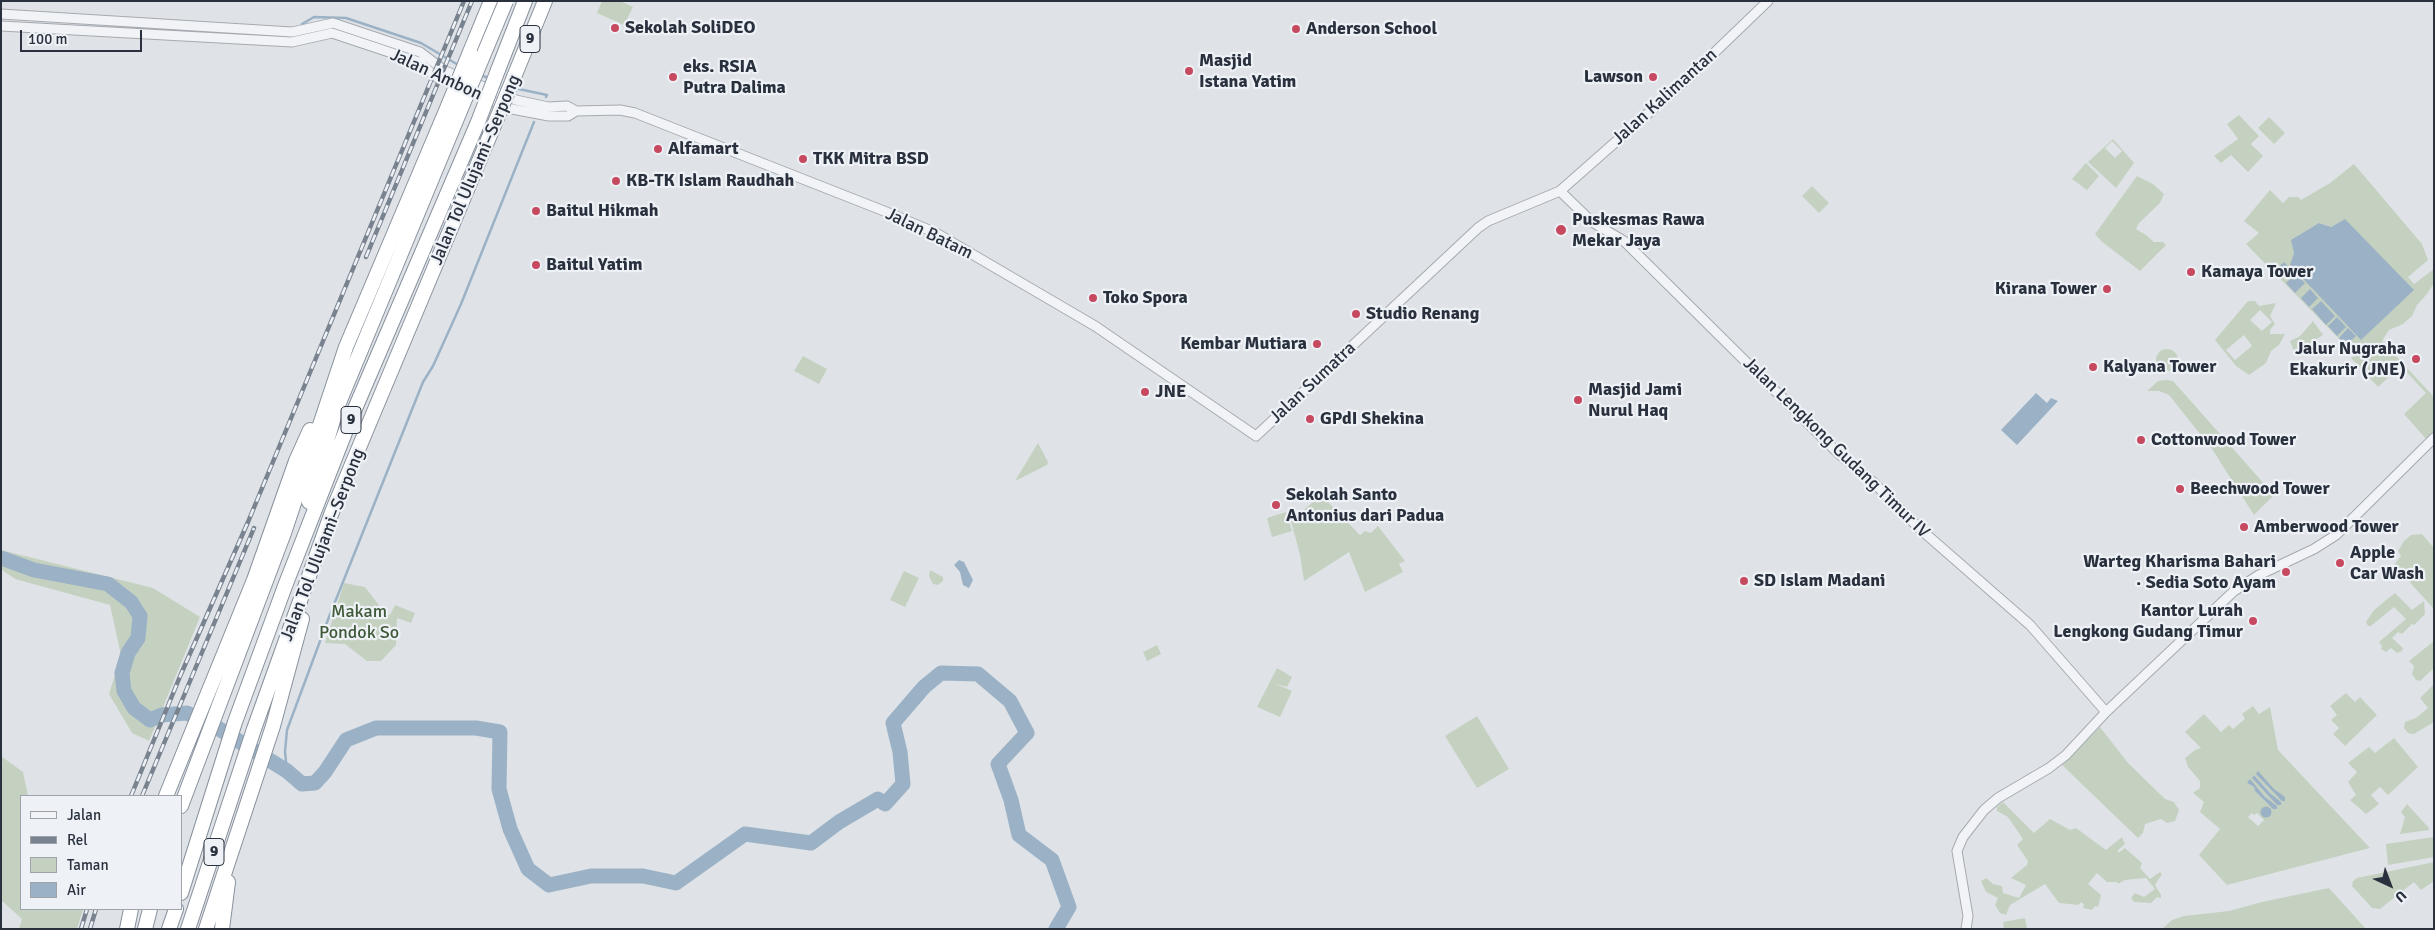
<!DOCTYPE html>
<html>
<head>
<meta charset="utf-8">
<style>
	body { margin:0 }
	#map { position:relative; width:2435px; height:930px; overflow:hidden; background:#dfe3e7; font-family:Signika,sans-serif }
	canvas { display:block }
	.frame { position:absolute; inset:0; border:2px solid #29313e; pointer-events:none }
	.legend { position:absolute; left:20px; top:795px; width:162px; height:115px; box-sizing:border-box; background:#eef1f5; border:1px solid #9fa4ac; margin:0; padding:6px 9px; list-style:none; font-size:15px; color:#29313e }
	.legend li { display:flex; align-items:center; gap:10px; height:25px }
	.legend b { width:25px; border:1px solid #9fa4ac }
	.north { position:absolute; left:2365px; top:860px; width:50px; height:50px; -webkit-text-stroke:4px #eef1f5; paint-order:stroke; rotate:137deg; font-size:14px; font-weight:700; line-height:20px; text-align:center; color:#29313e }
	.north::after { content:''; display:block; margin:auto; width:18px; height:22px; background:#29313e; clip-path:polygon(50% 0,100% 100%,50% 72%,0 100%) }
	.scale { position:absolute; left:20px; top:30px; width:122px; height:22px; box-sizing:border-box; border:2px solid #29313e; border-top:0; padding-left:6px; font-size:15px; line-height:18px; white-space:nowrap; color:#29313e; -webkit-text-stroke:4px #eef1f5; paint-order:stroke }
</style>
</head>
<body>
<div id="map">
<canvas width="2435" height="930"></canvas>
<div class="frame"></div>
<ul class="legend">
<li><b style="height:6px;background:#f1f3f6"></b>Jalan</li>
<li><b style="height:6px;background:#798390"></b>Rel</li>
<li><b style="height:14px;background:#c5d1c0"></b>Taman</li>
<li><b style="height:14px;background:#9bb2c6"></b>Air</li>
</ul>
<div class="north">U</div>
<div class="scale">100 m</div>
</div>
<script>
const g = document.querySelector('canvas').getContext('2d');
g.lineJoin = 'round';
function paint(path, color) {
  g.fillStyle = color;
  g.fill(path, 'evenodd');
}
function toPath(rows) {
  const path = new Path2D();
  for (const r of rows) {
    if (r.length === 3) {
      path.moveTo(r[0] + r[2], r[1]);
      path.arc(r[0], r[1], r[2], 0, 2 * Math.PI);
      continue;
    }
    path.moveTo(r[0], r[1]);
    for (let i = 2; i < r.length; i += 2) path.lineTo(r[i], r[i + 1]);
  }
  return path;
}
function stroke(path, color, width, dash) {
  g.strokeStyle = color;
  g.lineWidth = width;
  g.lineCap = dash ? 'butt' : 'round';
  g.setLineDash(dash || []);
  g.stroke(path);
}
function write(font, color, halo, rows, align = 'center') {
  g.font = font + ' Signika,sans-serif';
  g.lineWidth = 4.5;
  g.setLineDash([]);
  g.textBaseline = 'middle';
  g.strokeStyle = halo;
  g.fillStyle = color;
  for (const [text, x, y, turn = 0] of rows) {
    g.save();
    g.translate(x, y);
    g.rotate((+turn || 0) * Math.PI / 180);
    g.textAlign = isNaN(turn) ? turn : align;
    if (halo) g.strokeText(text, 0, 0);
    g.fillText(text, 0, 0);
    g.restore();
  }
}
const green = toPath([
	[602,1,620,1,633,7,624,25,597,13],
	[2239,115,2259,136,2251,144,2263,156,2248,172,2231,155,2221,163,2214,156,2238,139,2227,124],
	[2269,117,2285,133,2274,144,2258,128],
	[2113,139,2134,163,2116,188,2088,162],
	[2112,141,2122,151,2115,158,2105,148],
	[2086,163,2099,176,2087,190,2072,179],
	[2354,164,2422,244,2428,260,2408,277,2414,284,2434,269,2434,283,2427,294,2417,305,2412,316,2403,324,2389,330,2382,341,2434,397,2434,432,2426,439,2404,414,2426,393,2401,366,2378,387,2351,358,2354,356,2352,352,2246,244,2259,233,2244,221,2270,190,2283,203,2289,197,2298,197,2301,200,2330,183],
	[2345,219,2292,260,2294,253,2319,223,2331,227],
	[2137,176,2153,184,2164,194,2160,203,2139,223,2136,229,2146,235,2154,242,2163,242,2166,245,2140,271,2101,241,2095,234],
	[1812,186,1829,203,1819,213,1802,196],
	[2248,301,2255,301,2259,306,2276,303,2270,316,2275,324,2270,330,2270,334,2285,334,2279,345,2271,351,2266,363,2249,375,2236,366,2215,340],
	[2260,310,2272,322,2262,331,2250,320],
	[2244,335,2252,346,2235,360,2226,350],
	[2313,321,2323,335,2295,353,2290,341,2300,336],
	[2167,360,11],
	[803,356,827,369,819,384,794,371],
	[2166,380,2173,381,2274,495,2254,515,2212,449,2169,395,2159,391,2147,391,2158,381],
	[1038,443,1048,462,1047,465,1015,481],
	[1328,489,1328,502,1360,535,1365,531,1371,533,1378,526,1405,561,1399,564,1403,572,1365,592,1349,552,1304,581,1300,555,1291,521],
	[1286,512,1292,531,1272,537,1267,518],
	[2422,534,2434,548,2434,609,2394,565,2401,556,2398,551,2404,541,2411,535],
	[1,550,153,588,200,617,149,741,132,733,109,694,121,655,110,605,15,579,1,569],
	[930,570,943,577,943,581,938,585,933,584,929,576],
	[904,571,919,578,905,607,890,600],
	[344,583,365,587,385,613,390,615,395,605,415,613,411,623,397,618,396,645,381,661,367,661,345,644,325,643],
	[2395,593,2412,610,2424,601,2425,614,2414,625,2412,624,2402,634,2398,632,2392,638,2403,648,2402,651,2397,653,2391,648,2386,652,2381,649,2382,646,2379,642,2406,619,2394,607,2371,626,2368,626,2366,622,2374,610],
	[2434,641,2433,669,2420,681,2416,680,2412,674,2414,666,2409,661],
	[1157,645,1161,654,1147,661,1143,652],
	[1277,668,1292,677,1287,687,1274,683,1292,691,1280,717,1257,707],
	[2434,684,2434,722,2414,734,2408,733,2404,728,2405,722,2416,718,2428,708,2420,698],
	[2346,693,2355,702,2360,697,2377,715,2345,746,2333,734,2339,728,2331,720,2337,715,2330,706],
	[2253,706,2259,714,2270,707,2278,750,2370,848,2227,885,2199,855,2220,829,2200,812,2204,802,2193,793,2200,788,2200,781,2188,767,2185,758,2195,750,2201,748,2185,732,2204,714,2221,732,2229,725,2233,729,2245,719,2242,714],
	[2254,775,2274,797,2281,802,2281,805,2263,790,2254,779],
	[2251,782,2270,802,2277,806,2277,809,2269,805,2255,791,2254,787,2247,783],
	[2252,813,2254,815,2257,813,2264,820,2258,826,2248,817],
	[1477,716,1509,769,1477,788,1445,736],
	[2100,727,2128,763,2165,799,2174,802,2179,810,2175,821,2167,823,2161,819,2145,824,2143,833,2138,838,2062,765],
	[2394,738,2418,767,2388,795,2380,787,2371,795,2379,804,2366,814,2350,800,2356,795,2348,782,2357,772,2348,763,2369,747,2375,753],
	[1,756,23,772,28,796,21,796,21,909,83,909,77,929,19,929,22,919,1,900],
	[2003,802,2034,833,2050,819,2070,830,2076,828,2106,850,2122,837,2125,844,2118,850,2118,853,2125,848,2142,863,2140,868,2150,879,2160,872,2162,874,2155,885,2161,895,2161,898,2157,897,2151,903,2134,902,2131,898,2135,893,2144,897,2155,889,2146,878,2125,880,2118,884,2117,882,2107,882,2097,873,2088,884,2101,895,2098,907,2095,906,2092,910,2083,908,2084,905,2082,902,2078,905,2059,903,2045,884,2010,905,2006,915,2000,913,1995,905,1998,898,1986,892,1981,881,1986,878,1993,884,2002,886,2003,893,2019,898,2026,885,2011,878,2027,865,2028,861,2017,845,2023,839,2008,817,1997,811,1997,807],
	[2407,804,2429,828,2429,830,2400,834,2405,817,2401,812],
	[2434,837,2434,857,2388,865,2386,844],
	[2434,862,2434,881,2421,890,2414,882,2380,909,2372,908,2352,886,2353,881,2357,878],
	[2329,888,2366,929,2162,929,2172,920,2184,916,2229,911,2262,902],
	[2025,918,2027,929,2004,929,2003,922]
]);
const water = toPath([
	[2345,219,2414,290,2361,340,2290,265,2294,253,2291,240,2319,223,2331,227],
	[2284,262,2291,270,2282,279,2274,271],
	[2296,274,2305,283,2295,293,2286,283],
	[2310,289,2318,298,2309,307,2301,298],
	[2321,301,2335,316,2326,325,2312,309],
	[2337,317,2346,327,2337,336,2328,326],
	[2348,328,2356,336,2346,345,2339,338],
	[2036,393,2047,403,2051,398,2058,401,2017,445,2001,430],
	[959,560,964,562,973,580,969,588,963,585,960,572,954,565],
	[2258,771,2274,789,2285,797,2285,801,2282,801,2256,774],
	[2254,775,2270,793,2281,802,2281,805,2277,805,2252,778],
	[2250,779,2265,797,2277,806,2277,809,2273,809,2255,791,2254,787,2247,783],
	[2266,812,5.5]
]);
const stream = toPath([
	[302,24,314,17,346,18,421,43,460,66],
	[479,74,490,79],
	[514,88,547,95,546,97],
	[287,771,285,752,287,730,329,617,423,382,433,366,461,304,534,122]
]);
const river = toPath([
	[1,558,34,570,108,584,131,602,140,616,138,638,128,653,122,673,124,691,134,708,150,720,162,715,187,713,216,727,287,771,302,784,315,783,325,772,346,740,376,728,476,728,500,732,499,789,510,829,528,869,549,885,591,876,643,876,676,883,745,834,811,843,839,822,878,799,885,804,903,784,900,752,893,723,924,687,941,673,978,674,1010,701,1027,733,998,764,1011,800,1019,835,1052,860,1069,907,1056,929]
]);
const minor = toPath([
	[1,14,292,32,333,23,420,52,445,71,516,100,548,107,567,106,576,111,620,110,635,113,884,211,936,233,1095,326,1256,436,1478,228,1488,221,1560,191,1687,79,1768,1],
	[1,26,292,42,332,33,419,62,436,77,512,109,549,116,568,116,576,111],
	[1560,191,1592,222,1624,241,1839,454,1873,482,1919,528,2030,625,2106,712],
	[1966,929,1968,916,1957,851,1963,837,1984,810,1998,798,2049,768,2066,755,2106,712,2234,591,2259,575,2314,549,2336,535,2434,438]
]);
const highway = toPath([
	[470,52,491,1],
	[498,70,525,1],
	[514,77,545,1],
	[309,502,336,410,460,111],
	[166,796,254,580,296,461,310,430],
	[181,806,284,533,346,347,448,106],
	[181,893,235,722,285,586,348,425,478,122],
	[127,929,131,909],
	[145,929,150,909],
	[169,929,176,909],
	[188,929,254,729,332,512,495,123],
	[206,929,273,726,302,619],
	[222,929,228,882]
]);
const rail = toPath([
	[366,257,472,1],
	[131,796,181,674,248,522,464,1],
	[142,796,254,528],
	[81,929,87,909],
	[90,929,96,909]
]);
const highwayBridge = toPath([
	[448,106,470,52],
	[460,111,506,1],
	[478,122,498,70],
	[495,123,514,77]
]);
const markers = [
	[615,28,5,"#c74960"],
	[1296,29,5,"#c74960"],
	[1189,71,5,"#c74960"],
	[673,77,5,"#c74960"],
	[1653,77,5,"#c74960"],
	[658,149,5,"#c74960"],
	[803,159,5,"#c74960"],
	[616,181,5,"#c74960"],
	[536,211,5,"#c74960"],
	[1561,230,6,"#c74960"],
	[536,265,5,"#c74960"],
	[2191,272,5,"#c74960"],
	[2107,289,5,"#c74960"],
	[1093,298,5,"#c74960"],
	[1356,314,5,"#c74960"],
	[1317,344,5,"#c74960"],
	[2416,359,5,"#c74960"],
	[2093,367,5,"#c74960"],
	[1145,392,5,"#c74960"],
	[1578,400,5,"#c74960"],
	[1310,419,5,"#c74960"],
	[2141,440,5,"#c74960"],
	[2180,489,5,"#c74960"],
	[1276,505,5,"#c74960"],
	[2244,527,5,"#c74960"],
	[2340,563,5,"#c74960"],
	[2286,572,5,"#c74960"],
	[1744,581,5,"#c74960"],
	[2253,621,5,"#c74960"]
];
const shields = [
	[530,39,20],
	[351,420,20],
	[214,852,20]
];
const shieldNames = [
	["9",530,39],
	["9",351,420],
	["9",214,852]
];
const poiNames = [
	["Sekolah SoliDEO",625,28],
	["Anderson School",1306,29],
	["Masjid",1199,61],
	["Istana Yatim",1199,82],
	["eks. RSIA",683,67],
	["Putra Dalima",683,88],
	["Lawson",1643,77,"right"],
	["Alfamart",668,149],
	["TKK Mitra BSD",813,159],
	["KB-TK Islam Raudhah",626,181],
	["Baitul Hikmah",546,211],
	["Puskesmas Rawa",1572,220],
	["Mekar Jaya",1572,241],
	["Baitul Yatim",546,265],
	["Kamaya Tower",2201,272],
	["Kirana Tower",2097,289,"right"],
	["Toko Spora",1103,298],
	["Studio Renang",1366,314],
	["Kembar Mutiara",1307,344,"right"],
	["Jalur Nugraha",2406,349,"right"],
	["Ekakurir (JNE)",2406,370,"right"],
	["Kalyana Tower",2103,367],
	["Masjid Jami",1588,390],
	["Nurul Haq",1588,411],
	["JNE",1155,392],
	["GPdI Shekina",1320,419],
	["Cottonwood Tower",2151,440],
	["Beechwood Tower",2190,489],
	["Sekolah Santo",1286,495],
	["Antonius dari Padua",1286,516],
	["Amberwood Tower",2254,527],
	["Apple",2350,553],
	["Car Wash",2350,574],
	["Warteg Kharisma Bahari",2276,562,"right"],
	["· Sedia Soto Ayam",2276,583,"right"],
	["SD Islam Madani",1754,581],
	["Kantor Lurah",2243,611,"right"],
	["Lengkong Gudang Timur",2243,632,"right"]
];
const streetNames = [
	["Jalan Ambon",436,75,25],
	["Jalan Kalimantan",1665,97,-42],
	["Jalan Tol Ulujami–Serpong",476,170,-67],
	["Jalan Batam",929,234,26],
	["Jalan Sumatra",1313,383,-43],
	["Jalan Lengkong Gudang Timur IV",1836,448,44],
	["Jalan Tol Ulujami–Serpong",323,545,-69]
];
const parkNames = [
	["Makam",359,612],
	["Pondok So",359,633]
];
paint(green, '#c5d1c0');
paint(water, '#9bb2c6');
stroke(stream, '#9bb2c6', 2.5);
stroke(river, '#9bb2c6', 15);
stroke(minor, '#a5aab1', 11);
stroke(highway, '#87919d', 16);
stroke(minor, '#f1f3f6', 9);
stroke(highway, '#fff', 14);
stroke(rail, '#798390', 4.5);
stroke(rail, '#eef1f5', 2.5, [8]);
stroke(highwayBridge, '#87919d', 16, []);
stroke(highwayBridge, '#fff', 14);
for (const [x, y, r, color] of markers) {
  const dot = new Path2D();
  dot.arc(x, y, r, 0, 2 * Math.PI);
  g.fillStyle = color;
  g.fill(dot);
  stroke(dot, '#eef1f5', 2);
}
for (const [x, y, w] of shields) {
  const box = new Path2D();
  box.roundRect(x - w / 2, y - 13.5, w, 27, 4);
  g.fillStyle = '#eef1f5';
  g.fill(box);
  stroke(box, '#29313e', 1);
}
write('bold 16px', '#29313e', null, shieldNames);
write('bold 18px', '#29313e', '#eef1f5', poiNames, 'left');
write('18px', '#29313e', '#eef1f5', streetNames);
write('18px', '#3e5937', '#eef1f5', parkNames);
</script>
</body>
</html>
